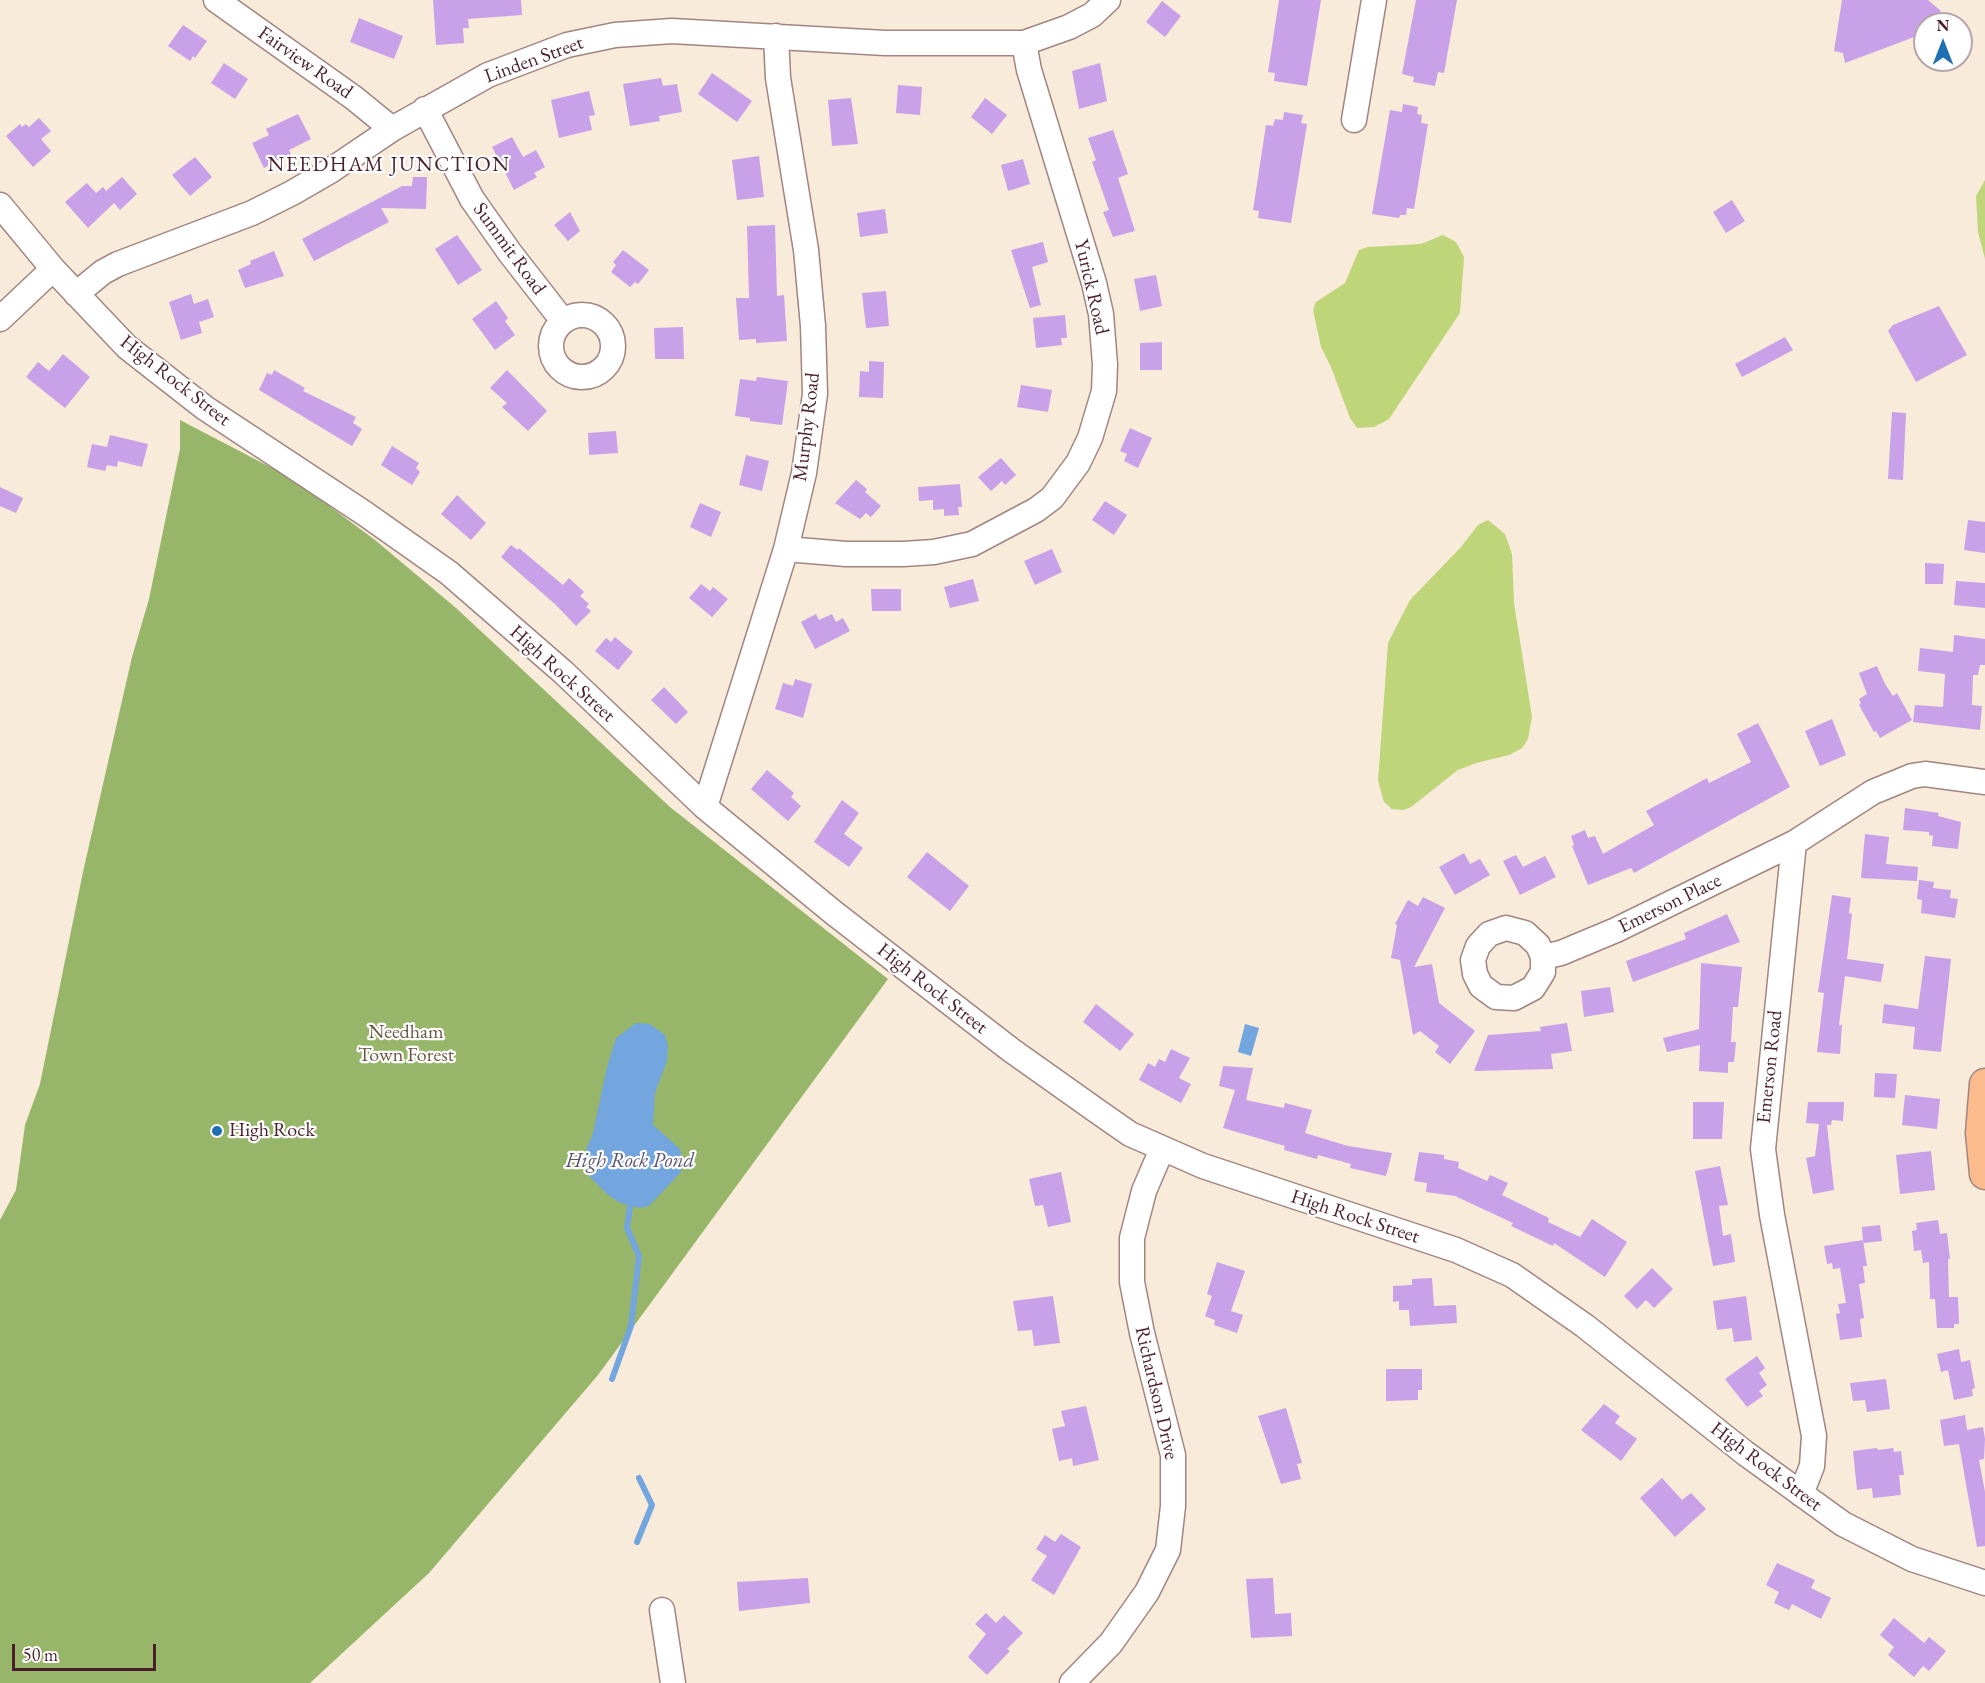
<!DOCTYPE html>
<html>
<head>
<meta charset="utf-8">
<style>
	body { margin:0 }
	#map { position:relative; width:1985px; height:1683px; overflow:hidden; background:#f8ebd9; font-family:"EB Garamond",serif }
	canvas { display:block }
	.north { position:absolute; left:1913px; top:12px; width:60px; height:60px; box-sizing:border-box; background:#fff; border:2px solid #b7a5aa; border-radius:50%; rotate:0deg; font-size:16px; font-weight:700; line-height:24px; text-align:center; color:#4a1f2b }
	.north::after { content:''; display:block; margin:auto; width:21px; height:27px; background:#1f6fb2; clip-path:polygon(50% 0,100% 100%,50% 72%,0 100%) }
	.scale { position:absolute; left:12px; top:1644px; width:144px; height:27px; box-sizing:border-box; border:3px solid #4a1f2b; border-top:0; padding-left:8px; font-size:18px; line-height:21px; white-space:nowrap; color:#4a1f2b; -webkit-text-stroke:4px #fff; paint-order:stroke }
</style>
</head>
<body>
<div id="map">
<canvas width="1985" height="1683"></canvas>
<div class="north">N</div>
<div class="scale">50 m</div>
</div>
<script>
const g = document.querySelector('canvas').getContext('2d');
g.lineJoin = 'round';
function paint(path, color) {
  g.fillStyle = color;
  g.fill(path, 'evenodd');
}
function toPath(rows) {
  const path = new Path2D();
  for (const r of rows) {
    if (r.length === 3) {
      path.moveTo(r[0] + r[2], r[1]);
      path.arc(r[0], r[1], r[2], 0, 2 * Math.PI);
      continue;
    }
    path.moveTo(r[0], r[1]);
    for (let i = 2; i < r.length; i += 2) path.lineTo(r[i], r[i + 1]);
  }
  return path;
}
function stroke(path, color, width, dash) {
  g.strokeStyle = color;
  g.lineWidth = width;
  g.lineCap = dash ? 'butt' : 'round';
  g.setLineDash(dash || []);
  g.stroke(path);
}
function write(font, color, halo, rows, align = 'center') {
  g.font = font + ' "EB Garamond",serif';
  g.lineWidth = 4.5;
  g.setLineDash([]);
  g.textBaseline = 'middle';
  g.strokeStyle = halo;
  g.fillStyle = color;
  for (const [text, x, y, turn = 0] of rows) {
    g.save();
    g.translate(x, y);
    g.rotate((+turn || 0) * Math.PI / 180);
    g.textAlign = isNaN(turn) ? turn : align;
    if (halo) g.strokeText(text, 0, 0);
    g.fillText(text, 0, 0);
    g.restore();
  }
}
const green = toPath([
	[1985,180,1985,259,1978,232,1976,196],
	[1443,235,1456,242,1464,257,1460,313,1389,419,1374,427,1357,428,1350,418,1331,367,1321,347,1313,310,1316,302,1345,283,1359,250,1368,247,1421,244],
	[1488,520,1505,534,1512,554,1514,603,1532,717,1528,739,1522,748,1509,755,1476,763,1458,770,1411,807,1403,810,1392,809,1384,802,1378,781,1388,643,1410,600,1461,547,1478,525]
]);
const forest = toPath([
	[180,420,293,479,375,540,456,608,670,807,888,979,598,1375,429,1573,310,1683,0,1683,0,1220,16,1190,25,1125,40,1084,83,872,132,657,149,599,180,449]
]);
const water = toPath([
	[636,1023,650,1024,665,1035,668,1046,667,1061,655,1093,653,1125,680,1149,682,1162,681,1172,649,1206,640,1208,620,1203,607,1194,584,1171,583,1158,593,1133,607,1067,616,1038],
	[1245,1024,1259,1028,1251,1056,1238,1052]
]);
const stream = toPath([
	[612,1379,631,1326,639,1256,627,1228,630,1207],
	[637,1542,652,1505,639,1478]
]);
const building = toPath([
	[433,0,521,0,522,15,468,19,469,28,463,28,464,43,436,45],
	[1279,0,1321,0,1307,86,1274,81,1275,73,1268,72],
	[1416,0,1457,0,1444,73,1438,72,1435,86,1413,82,1414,77,1402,74],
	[1842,0,1928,0,1941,11,1931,24,1925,24,1925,33,1845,63,1843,53,1834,51],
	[1162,1,1181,16,1165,37,1146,22],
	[359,18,403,36,394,59,350,42],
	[183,25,207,41,195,58,193,56,190,61,168,46],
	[224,63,248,79,235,99,211,83],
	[1100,63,1107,101,1079,109,1072,71],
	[712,73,752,101,737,122,698,94],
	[661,78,663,86,677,84,682,112,659,116,660,121,630,126,623,84],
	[898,85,922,87,920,115,896,113],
	[589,91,595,115,589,116,592,130,559,138,551,100],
	[851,98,858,144,832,146,828,100],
	[985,98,1007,115,992,134,971,117],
	[1403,104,1418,107,1417,114,1422,115,1421,123,1428,124,1414,209,1407,208,1406,215,1400,215,1399,218,1372,214,1390,110,1402,112],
	[1284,112,1303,115,1301,123,1307,124,1291,223,1258,218,1259,211,1253,210,1266,125,1273,126,1275,119,1283,120],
	[298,114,311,139,289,150,291,154,264,168,252,143,269,135,266,129],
	[39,118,51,131,41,139,51,151,33,167,6,136,20,124,22,127,26,124,29,127],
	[1113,130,1128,174,1118,178,1135,231,1113,237,1103,212,1109,210,1092,162,1096,160,1088,138],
	[512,137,523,157,536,150,545,167,534,173,537,177,514,190,492,147],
	[759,156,764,197,737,200,732,160],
	[195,157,212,177,190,196,172,175],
	[1023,159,1030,184,1008,191,1001,165],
	[122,177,137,194,120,210,114,203,88,228,65,202,87,183,96,193,103,187,106,191],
	[413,177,427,177,426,209,381,208,389,222,314,261,302,239,402,186,412,186],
	[1732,200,1745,221,1726,233,1713,212],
	[885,209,888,233,860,237,857,213],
	[570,212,580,231,568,241,554,225],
	[775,225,777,296,784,295,787,341,756,343,756,339,739,340,736,298,749,298,747,226],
	[457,235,482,270,458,285,435,249],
	[1043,242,1048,262,1032,267,1041,305,1030,308,1011,250],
	[623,250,649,270,638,284,635,282,630,287,611,272,616,265,613,262],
	[274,251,284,276,245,288,238,270,251,264,250,261],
	[1156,275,1162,306,1140,311,1134,279],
	[886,291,889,326,866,328,862,293],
	[191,294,194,304,208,299,214,317,199,322,202,333,181,340,169,302],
	[496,301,508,318,505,321,515,335,495,350,472,319],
	[1939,306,1967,355,1916,382,1888,331,1893,325],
	[1065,315,1067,338,1061,338,1062,345,1036,348,1033,318],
	[683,327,684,359,655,359,654,328],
	[1785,337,1793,350,1742,377,1735,364],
	[1162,342,1162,370,1140,370,1140,343],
	[63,354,90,377,65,408,26,377,38,362,49,371],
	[869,361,884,362,883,398,859,397,860,371,869,372],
	[274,370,305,388,303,391,356,417,353,423,362,429,352,446,259,390,267,373,272,375],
	[507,370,547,411,528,431,502,407,507,403,490,388],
	[757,377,788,381,782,425,750,421,750,418,735,416,740,379,756,381],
	[1021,385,1052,390,1048,412,1017,407],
	[1892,412,1906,413,1903,480,1888,479],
	[1130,428,1152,438,1138,468,1124,461,1127,454,1120,451],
	[616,431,618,453,589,455,588,433],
	[110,435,148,444,142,467,118,461,117,467,107,465,105,471,87,467,92,444,107,447],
	[392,446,419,463,416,468,420,472,412,485,381,465],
	[746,455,769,461,762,491,739,485],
	[1001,458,1016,475,1005,485,1002,481,991,491,978,477],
	[856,480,867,489,865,492,881,506,871,517,866,513,860,519,835,503],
	[960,484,962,507,958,507,959,515,944,516,944,509,933,510,933,500,919,501,918,487],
	[0,487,23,498,16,513,0,506],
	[457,495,486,523,471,540,441,514],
	[1105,501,1127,515,1114,535,1092,520],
	[700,503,721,512,711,537,690,527],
	[1968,520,1985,522,1985,553,1964,550],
	[511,545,518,550,519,548,563,585,569,578,584,592,580,596,589,604,586,607,591,611,576,626,556,605,501,557],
	[1052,549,1062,572,1035,585,1024,561],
	[1925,563,1944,564,1943,584,1925,584],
	[973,579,979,601,950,608,944,587],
	[1956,581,1985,583,1985,608,1954,605],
	[701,584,710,591,713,587,728,599,712,617,689,598],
	[871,589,901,589,901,611,872,611],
	[816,614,819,620,832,614,836,622,843,618,850,631,815,649,801,622],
	[1954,635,1985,639,1985,665,1980,665,1978,675,1973,675,1972,705,1982,706,1980,730,1913,722,1915,705,1943,707,1945,674,1918,671,1920,648,1953,652],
	[615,637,633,652,618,670,595,651,606,638,611,642],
	[1877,666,1885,684,1893,696,1897,693,1912,720,1880,738,1876,731,1874,732,1859,705,1861,703,1859,699,1867,694,1859,673],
	[795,679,812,684,803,718,775,709,783,683,793,686],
	[664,687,688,712,676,724,651,700],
	[1832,719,1846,755,1820,766,1805,731],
	[1758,723,1790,787,1634,873,1631,868,1588,885,1572,846,1574,845,1571,836,1585,830,1588,838,1595,836,1603,854,1654,825,1646,811,1707,778,1709,783,1751,762,1737,734],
	[767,770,794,793,791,797,801,806,788,821,751,789],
	[842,800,859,813,844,834,863,848,849,867,814,842],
	[1905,808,1939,813,1938,816,1961,822,1958,849,1932,846,1933,836,1929,835,1929,832,1903,830],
	[1865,834,1889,837,1886,864,1918,867,1917,881,1861,878],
	[927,852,969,886,950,911,907,877],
	[1464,853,1470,864,1480,859,1490,875,1455,895,1439,867],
	[1516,855,1523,867,1545,856,1556,877,1520,895,1503,861],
	[1919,880,1934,882,1933,888,1951,890,1950,898,1958,899,1955,918,1921,913,1922,900,1917,899],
	[1832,895,1851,898,1849,913,1852,914,1847,959,1884,964,1881,982,1845,976,1839,1025,1842,1025,1840,1054,1817,1052,1824,993,1818,992],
	[1423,897,1445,908,1414,967,1432,964,1439,1003,1475,1031,1450,1064,1435,1052,1439,1046,1420,1031,1413,1035,1400,960,1391,958,1397,925,1395,924,1408,900,1418,906],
	[1727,914,1740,942,1633,982,1626,961,1686,939,1684,933],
	[1925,956,1951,959,1941,1052,1913,1049,1915,1027,1882,1023,1884,1004,1918,1009],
	[1701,963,1742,967,1738,1007,1733,1007,1731,1042,1736,1042,1734,1062,1728,1062,1728,1073,1699,1071,1700,1045,1667,1052,1663,1038,1699,1029],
	[1610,987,1614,1012,1584,1017,1581,991],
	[1096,1004,1134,1034,1120,1051,1083,1022],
	[1567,1023,1572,1051,1551,1054,1553,1069,1474,1071,1488,1035,1541,1031,1540,1027],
	[1171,1049,1190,1058,1179,1078,1191,1084,1181,1103,1139,1080,1148,1063,1155,1067,1159,1059,1165,1062],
	[1223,1066,1253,1068,1246,1100,1284,1108,1285,1103,1312,1110,1305,1133,1348,1146,1392,1153,1386,1176,1350,1168,1351,1164,1318,1155,1317,1159,1284,1150,1285,1146,1223,1128,1235,1090,1219,1086],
	[1875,1073,1897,1074,1895,1098,1874,1097],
	[1905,1095,1940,1099,1937,1129,1902,1125],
	[1693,1102,1724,1102,1722,1139,1693,1139],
	[1808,1102,1844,1102,1843,1121,1832,1120,1831,1125,1827,1125,1834,1190,1813,1194,1806,1158,1815,1156,1819,1124,1806,1123],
	[1931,1151,1935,1190,1900,1194,1896,1155],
	[1419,1152,1444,1155,1444,1159,1459,1162,1458,1168,1487,1181,1490,1175,1508,1183,1502,1195,1549,1218,1548,1222,1580,1237,1592,1219,1627,1242,1605,1277,1554,1243,1553,1246,1511,1226,1513,1223,1455,1196,1426,1192,1427,1183,1414,1181],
	[1720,1166,1728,1205,1719,1206,1723,1236,1731,1234,1735,1262,1713,1266,1695,1171],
	[1061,1172,1071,1222,1048,1227,1043,1205,1035,1206,1029,1179],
	[1938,1220,1940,1234,1947,1233,1950,1259,1948,1259,1949,1297,1958,1297,1959,1324,1954,1324,1954,1328,1937,1328,1935,1299,1930,1299,1929,1262,1923,1263,1921,1250,1914,1251,1912,1231,1917,1230,1916,1223],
	[1880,1225,1882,1241,1863,1243,1862,1227],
	[1863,1240,1867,1266,1863,1266,1865,1283,1859,1284,1864,1318,1860,1319,1862,1337,1840,1340,1836,1314,1840,1313,1838,1304,1846,1303,1840,1268,1833,1269,1832,1263,1827,1264,1824,1246],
	[1217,1262,1245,1271,1231,1311,1243,1315,1237,1333,1214,1325,1215,1320,1205,1316,1212,1296,1207,1294],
	[1652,1268,1673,1289,1654,1308,1646,1300,1637,1309,1624,1296],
	[1432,1278,1434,1306,1456,1305,1457,1323,1410,1326,1409,1310,1399,1310,1399,1301,1393,1302,1393,1286,1412,1285,1412,1279],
	[1053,1296,1060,1343,1034,1346,1032,1330,1018,1331,1013,1301],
	[1746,1296,1752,1340,1734,1342,1732,1328,1717,1330,1713,1301],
	[1959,1349,1961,1362,1970,1360,1975,1388,1972,1389,1973,1396,1954,1400,1948,1370,1941,1372,1937,1354],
	[1757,1356,1765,1368,1759,1373,1767,1385,1759,1391,1763,1396,1747,1407,1725,1379],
	[1386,1369,1422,1369,1422,1390,1418,1390,1418,1400,1386,1401],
	[1886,1379,1890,1409,1867,1412,1865,1400,1853,1401,1850,1383],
	[1604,1404,1620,1416,1615,1423,1637,1439,1621,1461,1581,1430],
	[1086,1406,1099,1460,1073,1466,1072,1458,1059,1461,1052,1429,1065,1426,1061,1411],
	[1286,1408,1302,1463,1297,1464,1301,1479,1281,1484,1258,1416],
	[1965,1415,1967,1430,1983,1427,1985,1439,1984,1459,1979,1460,1985,1492,1985,1546,1977,1547,1959,1444,1944,1446,1940,1420],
	[1877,1448,1878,1450,1893,1448,1894,1452,1901,1451,1904,1475,1899,1475,1901,1495,1873,1498,1872,1488,1857,1490,1853,1451],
	[1662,1478,1682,1500,1691,1493,1706,1509,1675,1537,1640,1498],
	[1061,1534,1081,1547,1054,1595,1031,1580,1047,1556,1036,1549,1045,1535,1055,1542],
	[1777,1563,1815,1580,1811,1588,1831,1598,1821,1619,1792,1604,1789,1610,1774,1603,1779,1592,1766,1585],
	[808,1578,810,1603,739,1611,737,1582],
	[1273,1578,1275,1614,1291,1613,1292,1636,1251,1638,1246,1579],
	[986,1613,996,1623,1004,1615,1023,1633,1007,1649,1010,1651,987,1675,968,1657,986,1634,975,1624],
	[1894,1618,1924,1643,1929,1637,1946,1651,1929,1671,1923,1666,1914,1677,1888,1655,1894,1647,1880,1635]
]);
const minor = toPath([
	[216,0,354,98,392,129],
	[425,109,472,199,510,253,563,321],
	[1354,120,1374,0],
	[0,205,53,269,127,347,205,408,364,513,449,573,563,672,705,807,834,913,1011,1050,1097,1111,1130,1134,1203,1166,1456,1250,1512,1275,1585,1326,1745,1453,1843,1524,1912,1559,1985,1583],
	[76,294,103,272,118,264,252,213,292,193,330,171,392,129,488,75,567,45,615,35,672,31,885,43,1024,43,1069,27,1092,15,1108,0],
	[582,346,31],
	[0,319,53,269],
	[786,549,846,554,903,554,934,552,972,544,1036,510,1052,498,1078,463,1090,438,1104,391,1105,365,1101,314,1094,283,1029,70,1024,43],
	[705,807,786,549,804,473,815,394,813,326,806,250,778,78,776,36],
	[1543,957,1543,972,1533,988,1514,998,1496,997,1481,986,1475,974,1473,960,1478,946,1489,934,1506,928,1525,933,1538,945,1543,957,1561,953,1616,930,1794,843],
	[1801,1494,1812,1466,1814,1436,1772,1215,1763,1149,1794,843,1873,792,1912,776,1925,774,1985,782],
	[662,1610,673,1683],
	[1072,1683,1111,1643,1147,1592,1168,1550,1173,1506,1173,1455,1142,1333,1132,1282,1132,1238,1144,1191,1162,1149]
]);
const major = toPath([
	[1985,1084,1981,1133,1985,1174]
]);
const markers = [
	[217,1131,6,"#1f6fb2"]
];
const streetNames = [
	["Linden Street",534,60,-20],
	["Fairview Road",305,63,35],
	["Summit Road",509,249,54],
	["Yurick Road",1091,287,77],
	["High Rock Street",175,381,38],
	["Murphy Road",807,427,-83],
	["High Rock Street",562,674,42],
	["Emerson Place",1670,904,-26],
	["High Rock Street",932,989,38],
	["Emerson Road",1770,1067,-84],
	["High Rock Street",1355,1217,18],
	["Richardson Drive",1156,1393,77],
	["High Rock Street",1766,1467,37]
];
const parkNames = [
	["Needham",406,1033],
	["Town Forest",406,1056]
];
const poiNames = [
	["High Rock",229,1131]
];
const neighbourhoodNames = [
	["NEEDHAM JUNCTION",389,165]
];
const waterNames = [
	["High Rock Pond",630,1161]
];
paint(green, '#bfd579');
paint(forest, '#97b669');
paint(water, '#73a5df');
stroke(stream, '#73a5df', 6);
paint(building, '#c8a1e8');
stroke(minor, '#a18582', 27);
stroke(major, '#a18582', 33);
stroke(minor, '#fff', 24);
stroke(major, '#fbbb8d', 30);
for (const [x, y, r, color] of markers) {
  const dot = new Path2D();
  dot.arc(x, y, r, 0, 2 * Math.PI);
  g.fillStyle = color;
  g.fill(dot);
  stroke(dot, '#fff', 2);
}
write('20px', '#4a1f2b', '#fff', streetNames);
write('20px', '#6d5642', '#fff', parkNames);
write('20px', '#4a1f2b', '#fff', poiNames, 'left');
g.letterSpacing = '1.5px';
write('21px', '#4a1f2b', '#fff', neighbourhoodNames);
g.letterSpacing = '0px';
write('italic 21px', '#5a5573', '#fff', waterNames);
</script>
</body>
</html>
